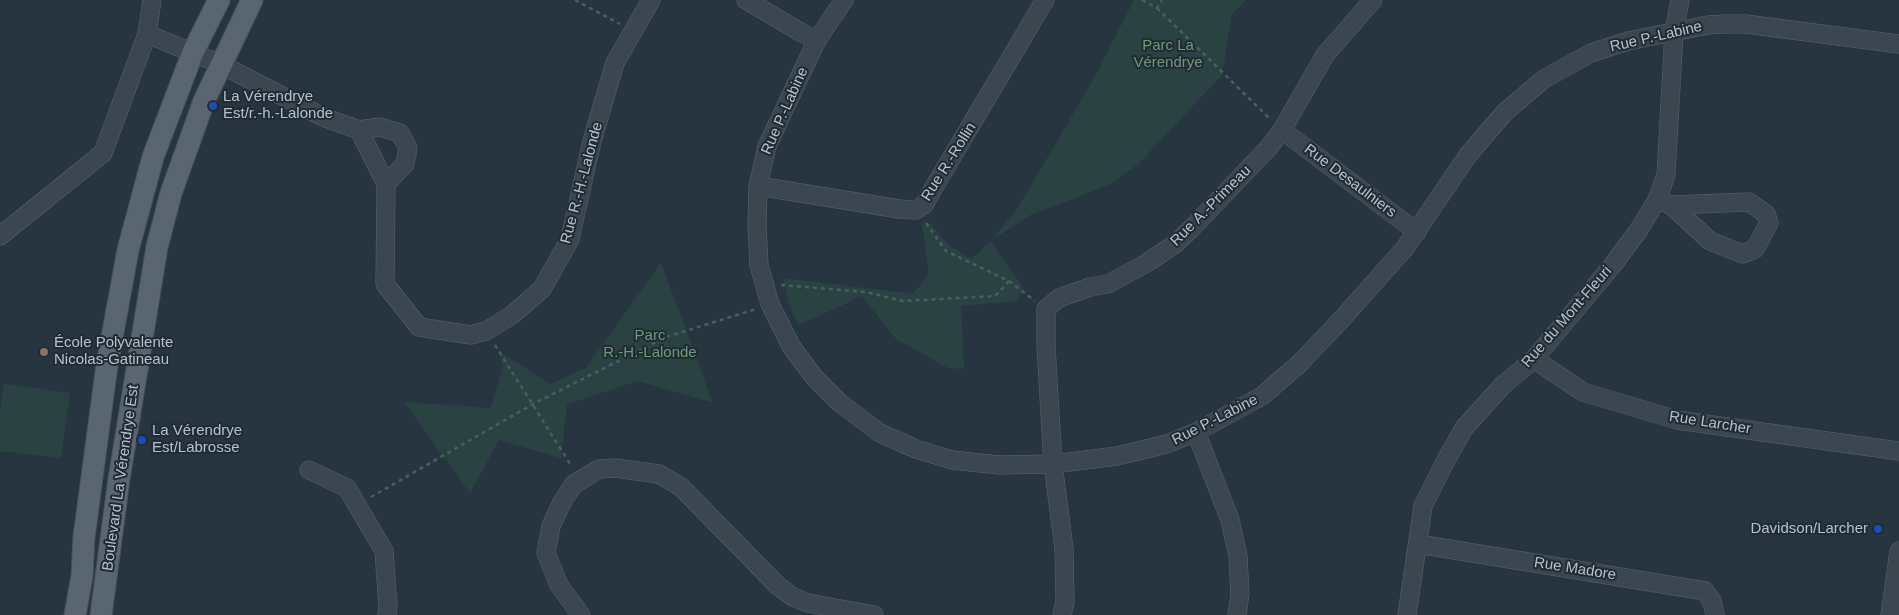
<!DOCTYPE html>
<html>
<head>
<meta charset="utf-8">
<style>
	body { margin:0 }
	canvas { display:block; background:#273540 }
</style>
</head>
<body>
<canvas width="1899" height="615"></canvas>
<script>
const g = document.querySelector('canvas').getContext('2d');
g.lineJoin = 'round';
function paint(path, color) {
  g.fillStyle = color;
  g.fill(path, 'evenodd');
}
function toPath(rows) {
  const path = new Path2D();
  for (const r of rows) {
    path.moveTo(r[0], r[1]);
    for (let i = 2; i < r.length; i += 2) path.lineTo(r[i], r[i + 1]);
  }
  return path;
}
function stroke(path, color, width, dash) {
  g.strokeStyle = color;
  g.lineWidth = width;
  g.lineCap = dash ? 'butt' : 'round';
  g.setLineDash(dash || []);
  g.stroke(path);
}
function write(font, color, halo, rows, align = 'center') {
  g.font = font + ' Helvetica,sans-serif';
  g.lineWidth = 4;
  g.setLineDash([]);
  g.textBaseline = 'middle';
  g.strokeStyle = halo;
  g.fillStyle = color;
  for (const [text, x, y, turn = 0] of rows) {
    g.save();
    g.translate(x, y);
    g.rotate((+turn || 0) * Math.PI / 180);
    g.textAlign = isNaN(turn) ? turn : align;
    if (halo) g.strokeText(text, 0, 0);
    g.fillText(text, 0, 0);
    g.restore();
  }
}
const green = toPath([
	[1134,0,1246,0,1232,14,1222,75,1138,164,1109,185,1030,215,990,241,1023,287,1016,301,961,306,964,369,948,368,896,339,862,296,799,325,790,307,783,278,913,294,929,274,922,225,930,223,949,245,971,259,990,242,1016,211,1096,75],
	[661,263,713,403,638,381,567,404,561,458,499,440,470,493,404,402,491,408,503,366,500,352,550,384,586,368],
	[4,384,70,393,61,458,0,451,0,412]
]);
const path = toPath([
	[575,0,620,24],
	[1142,0,1157,8,1162,0],
	[1157,8,1270,119],
	[926,223,946,251,1009,281,1035,301],
	[781,285,866,292,903,301,995,296,1009,281],
	[495,345,572,467],
	[371,497,533,404,666,337,756,309]
]);
const minor = toPath([
	[746,0,802,33,817,40],
	[844,0,817,40,767,146,758,186,757,226,759,265,770,304,791,346,814,377,840,403,880,433,916,449,952,460,999,465,1053,464,1117,456,1167,444,1196,432,1262,396,1299,364,1340,321,1405,248,1468,155,1505,112,1544,79,1591,53,1628,41,1708,25,1724,24,1746,24,1899,44],
	[147,34,220,64,323,117,359,130,386,184,385,284,419,327,471,335,486,331,512,315,542,289,570,239,592,141,615,63,651,0],
	[359,130,380,127,400,133,408,148,405,164,386,184],
	[1282,130,1417,232],
	[758,186,899,209,916,210,924,205,933,189,1045,0],
	[1657,200,1671,205,1710,241,1743,254,1755,249,1769,223,1766,214,1749,202,1671,205],
	[0,236,103,153,147,34,152,0],
	[1534,359,1583,392,1677,420,1899,451],
	[1196,432,1230,520,1238,556,1240,594,1237,615],
	[309,470,347,488,384,551,388,607,387,615],
	[1418,544,1705,591,1712,601,1715,615],
	[581,615,559,585,546,553,551,526,562,502,574,484,599,469,615,468,659,474,681,487,778,586,793,597,808,603,874,615],
	[1062,615,1065,602,1064,549,1053,464,1046,346,1046,309,1059,298,1090,287,1108,284,1145,264,1175,244,1191,229,1270,146,1282,130,1325,55,1373,0],
	[1407,615,1423,506,1445,462,1464,428,1503,385,1534,359,1612,266,1638,231,1657,200,1666,175,1674,32,1680,0],
	[1890,615,1899,551]
]);
const major = toPath([
	[75,615,82,576,84,537,107,365,128,250,153,157,193,52,219,0],
	[101,615,119,479,157,247,171,193,204,101,252,0]
]);
const markers = [
	[213,106,5,"#1a4fb4"],
	[44,352,5,"#8d6e63"],
	[142,440,5,"#1a4fb4"],
	[1878,529,5,"#1a4fb4"]
];
const streetNames = [
	["Rue P.-Labine",1656,37,-13],
	["Rue P.-Labine",785,111,-66],
	["Rue R.-Rollin",949,162,-58],
	["Rue Desaulniers",1350,181,37],
	["Rue R.-H.-Lalonde",582,183,-75],
	["Rue A.-Primeau",1211,206,-45],
	["Rue du Mont-Fleuri",1567,317,-49],
	["Rue P.-Labine",1215,420,-27],
	["Rue Larcher",1710,423,9],
	["Boulevard La Vérendrye Est",121,478,-82],
	["Rue Madore",1575,569,9]
];
const parkNames = [
	["Parc La",1168,46],
	["Vérendrye",1168,63],
	["Parc",650,336],
	["R.-H.-Lalonde",650,353]
];
const poiNames = [
	["La Vérendrye",223,97],
	["Est/r.-h.-Lalonde",223,114],
	["École Polyvalente",54,343],
	["Nicolas-Gatineau",54,360],
	["La Vérendrye",152,431],
	["Est/Labrosse",152,448],
	["Davidson/Larcher",1868,529,"right"]
];
paint(green, '#2a4342');
stroke(minor, '#59646d', 19);
stroke(major, '#48525c', 23);
stroke(path, '#495f5f', 2.5, [4, 4]);
stroke(minor, '#3b4650', 18);
stroke(major, '#596570', 21);
for (const [x, y, r, color] of markers) {
  const dot = new Path2D();
  dot.arc(x, y, r, 0, 2 * Math.PI);
  g.fillStyle = color;
  g.fill(dot);
  stroke(dot, '#202b35', 2);
}
write('15px', '#b8c1ca', '#202b35', streetNames);
write('15px', '#709a75', '#202b35', parkNames);
write('15px', '#b8c1ca', '#202b35', poiNames, 'left');
</script>
</body>
</html>
